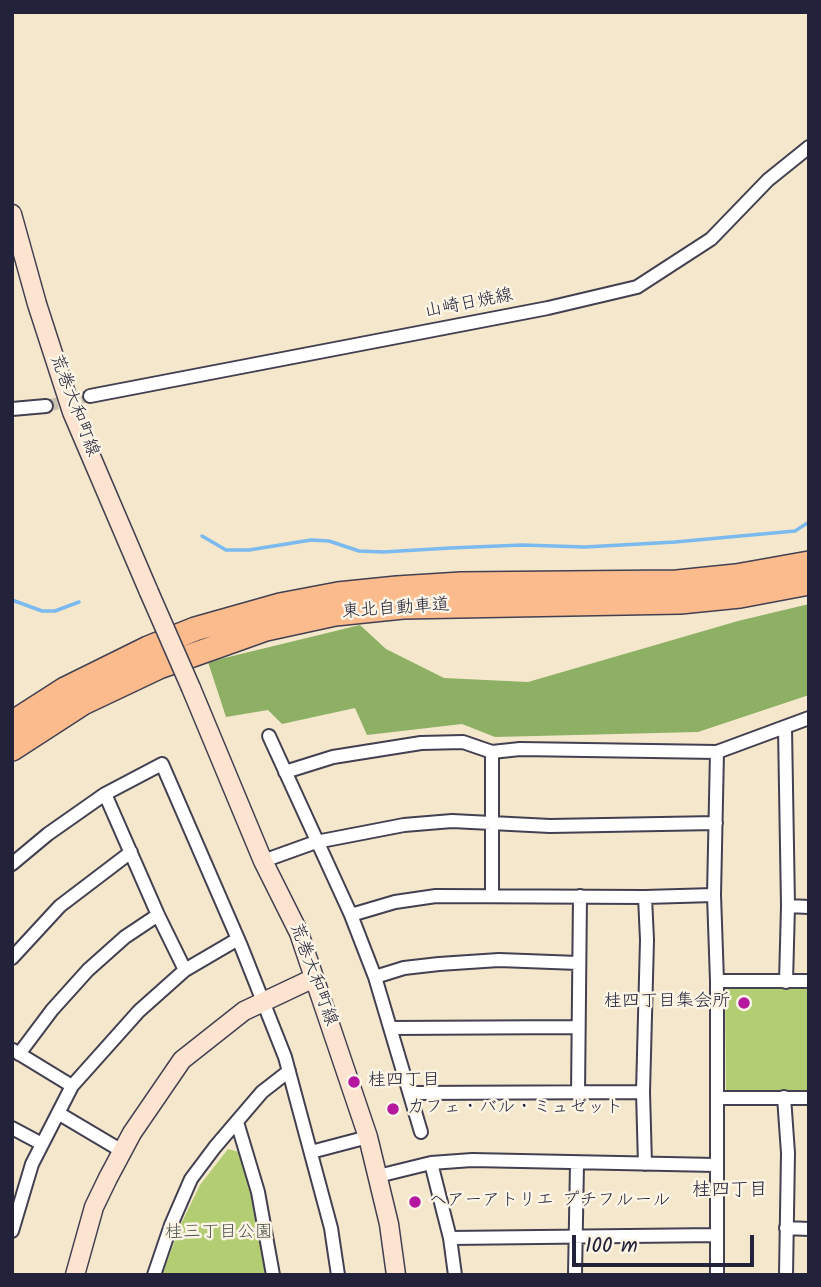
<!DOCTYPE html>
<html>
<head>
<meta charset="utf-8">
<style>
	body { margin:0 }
	#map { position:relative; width:821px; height:1287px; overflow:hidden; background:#f4e7cc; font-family:Kalam,sans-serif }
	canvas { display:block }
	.frame { position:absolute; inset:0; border:14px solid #22223b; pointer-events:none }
	.scale { position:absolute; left:572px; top:1235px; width:182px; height:32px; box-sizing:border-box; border:4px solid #22223b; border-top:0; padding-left:9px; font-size:21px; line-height:24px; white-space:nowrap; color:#22223b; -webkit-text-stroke:5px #fcf5e5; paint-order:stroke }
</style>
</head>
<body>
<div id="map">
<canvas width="821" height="1287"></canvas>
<div class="frame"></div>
<div class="scale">100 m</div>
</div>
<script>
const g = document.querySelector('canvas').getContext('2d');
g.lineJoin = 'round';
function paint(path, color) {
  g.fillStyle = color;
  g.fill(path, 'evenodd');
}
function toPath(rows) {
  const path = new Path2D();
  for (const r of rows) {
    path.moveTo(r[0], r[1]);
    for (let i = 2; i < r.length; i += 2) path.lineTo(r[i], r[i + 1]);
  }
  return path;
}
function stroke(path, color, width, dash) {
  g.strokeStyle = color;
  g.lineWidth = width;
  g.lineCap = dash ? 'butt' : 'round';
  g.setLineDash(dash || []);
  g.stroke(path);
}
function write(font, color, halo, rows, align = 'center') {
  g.font = font + ' Kalam,"Klee One",sans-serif';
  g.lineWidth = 5;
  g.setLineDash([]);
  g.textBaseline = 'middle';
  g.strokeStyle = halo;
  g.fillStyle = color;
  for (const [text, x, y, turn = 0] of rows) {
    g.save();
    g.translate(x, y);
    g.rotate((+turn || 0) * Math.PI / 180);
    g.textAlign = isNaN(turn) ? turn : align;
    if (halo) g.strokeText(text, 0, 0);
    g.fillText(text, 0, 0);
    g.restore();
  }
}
const green = toPath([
	[809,986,809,1093,726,1090,725,987],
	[228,1149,239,1152,253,1198,267,1275,162,1275,180,1226,200,1185]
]);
const forest = toPath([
	[809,604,809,695,698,732,495,737,462,724,367,735,355,708,282,724,268,710,226,717,208,662,360,625,386,649,444,678,528,682,738,621]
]);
const stream = toPath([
	[202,536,226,550,249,550,311,540,329,541,359,551,383,552,450,548,522,545,585,547,675,542,795,531,809,522],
	[12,600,42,611,55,611,79,602]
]);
const streetTunnel = toPath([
	[46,406,90,396]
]);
const street = toPath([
	[90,396,548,308,637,287,711,239,768,180,809,147],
	[12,409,46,406],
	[785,728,788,906,786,982],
	[269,736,351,915,375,977,421,1132],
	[492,752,492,895],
	[285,772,333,757,421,743,463,742,492,752,520,749,717,752,809,718],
	[105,794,158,915,185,970],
	[263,861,316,842,404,825,452,821,550,826,716,823],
	[12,864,48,834,105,794,162,764,241,946,285,1057,331,1228,338,1275],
	[788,906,809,907],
	[351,915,395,902,436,896,645,897,714,895],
	[12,958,60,906,131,852],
	[375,977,404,968,439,964,499,960,578,963],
	[717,981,809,981],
	[390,1028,578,1027],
	[13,1050,72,1086],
	[19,1054,52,1010,88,970,125,937,158,915],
	[410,1093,643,1092],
	[578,1094,580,896],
	[784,1097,788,1153,786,1275],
	[717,1098,809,1098],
	[58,1113,122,1151],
	[237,1122,258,1192,273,1275],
	[12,1128,42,1144],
	[311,1152,368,1137],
	[431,1163,450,1238,455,1275],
	[645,1164,643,1092,647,940,645,897],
	[378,1176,431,1163,472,1160,716,1165],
	[786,1228,809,1229],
	[12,1231,32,1164,72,1086,139,1011,185,970,238,939],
	[450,1238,717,1235],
	[154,1275,171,1225,191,1179,215,1147,262,1092,289,1071],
	[575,1275,577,1164],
	[717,1275,717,981,714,895,717,752]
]);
const secondary = toPath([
	[12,214,37,304,72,412,149,592],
	[191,688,263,861,299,933,368,1137,389,1224,396,1275],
	[75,1275,94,1207,108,1178,132,1133,182,1060,244,1011,314,978]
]);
const highway = toPath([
	[12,723,65,689,148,648,195,629,280,605,338,594,397,588,461,584,677,582,736,576,809,563],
	[12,749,83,703,159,667,266,629,335,614,403,607,680,602,740,596,809,583]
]);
const secondaryBridge = toPath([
	[149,592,191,688]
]);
const markers = [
	[744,1003,7,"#b5179e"],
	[354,1082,7,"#b5179e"],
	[393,1109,7,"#b5179e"],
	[415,1202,7,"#b5179e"]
];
const streetNames = [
	["山崎日焼線",469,305,-11],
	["荒巻大和町線",73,406,69],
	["東北自動車道",396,610,-4],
	["荒巻大和町線",312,975,70]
];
const poiNames = [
	["桂四丁目集会所",730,1003,"right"],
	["桂四丁目",368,1082],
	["カフェ・バル・ミュゼット",407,1109],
	["ヘアーアトリエ プチフルール",429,1202]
];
const parkNames = [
	["桂三丁目公園",219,1234]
];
const neighbourhoodNames = [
	["桂四丁目",730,1192]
];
paint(green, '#b3cd73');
paint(forest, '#8eb065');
stroke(stream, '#7abaee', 3.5);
stroke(streetTunnel, '#cac0af', 12, [12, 6]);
stroke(street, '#424051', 16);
stroke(secondary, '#424051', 21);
stroke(highway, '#424051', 26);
stroke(street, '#fff', 12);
stroke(secondary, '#fde4d1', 18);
stroke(highway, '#fbbb8d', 23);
stroke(secondaryBridge, '#424051', 21, []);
stroke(secondaryBridge, '#fde4d1', 18);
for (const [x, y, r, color] of markers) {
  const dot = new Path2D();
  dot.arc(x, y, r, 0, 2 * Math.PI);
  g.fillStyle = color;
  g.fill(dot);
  stroke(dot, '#fcf5e5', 2.5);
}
write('18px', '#22223b', '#fcf5e5', streetNames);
write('18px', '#22223b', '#fcf5e5', poiNames, 'left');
write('18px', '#4e554c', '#fcf5e5', parkNames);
write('19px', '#22223b', '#fcf5e5', neighbourhoodNames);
</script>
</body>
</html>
